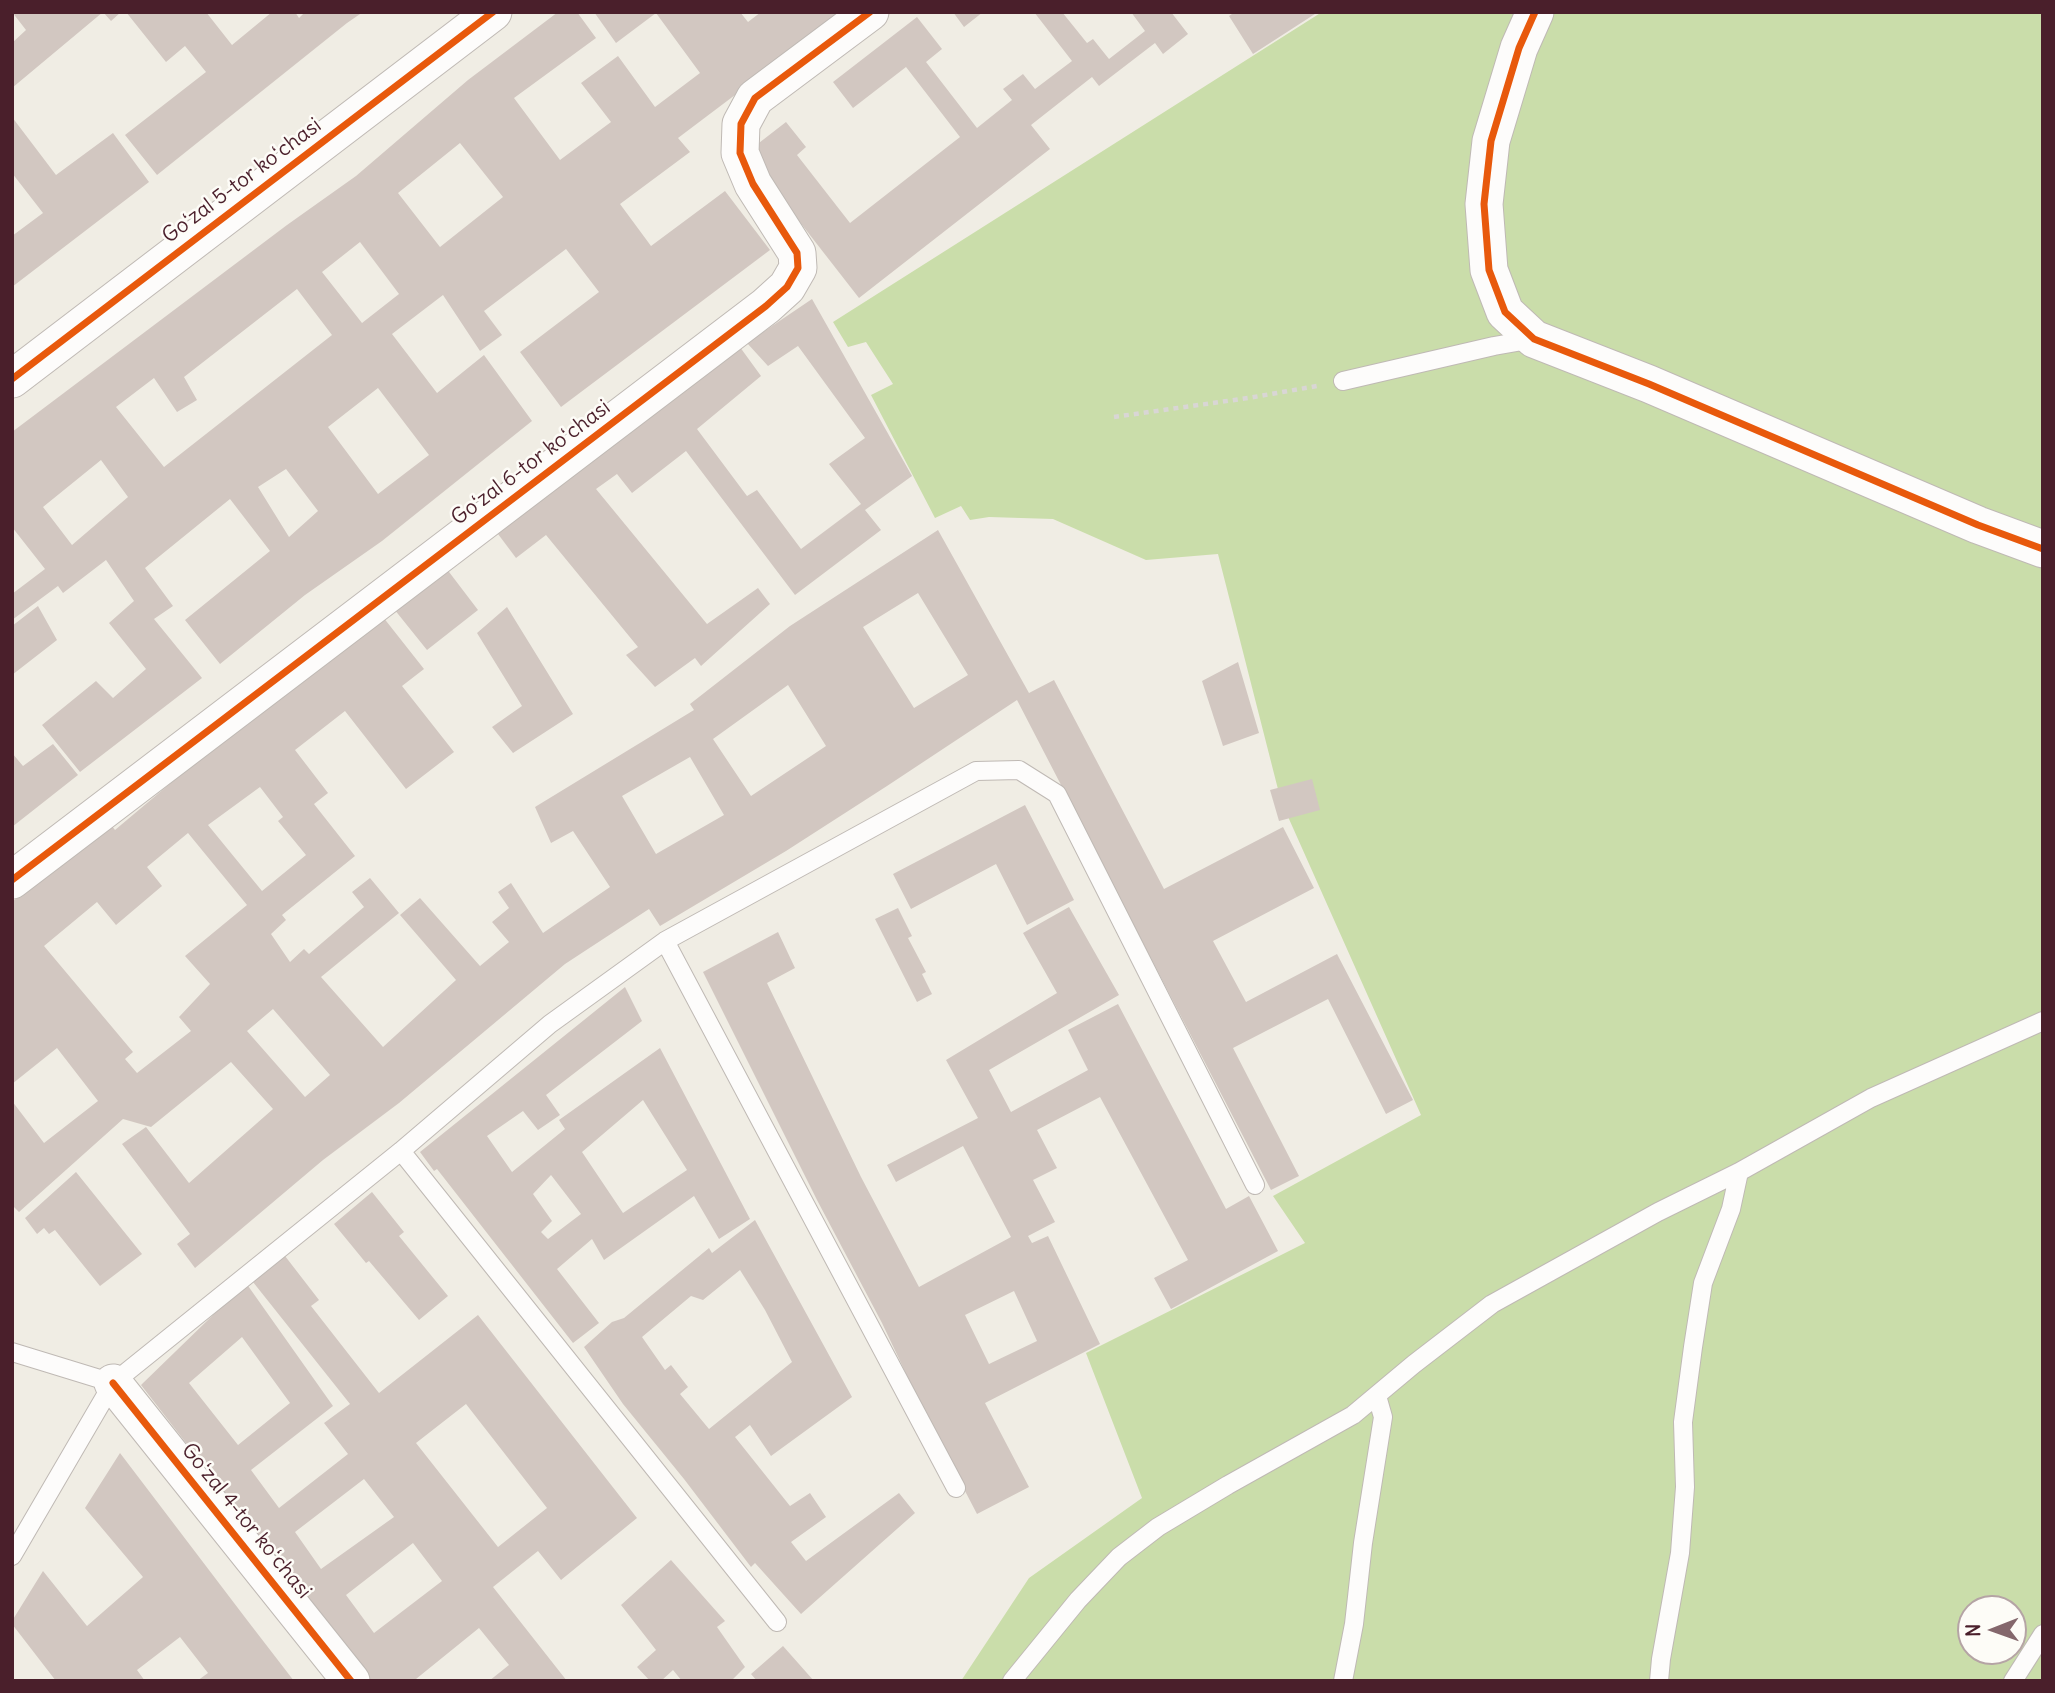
<!DOCTYPE html>
<html>
<head>
<meta charset="utf-8">
<style>
	body { margin:0 }
	#map { position:relative; width:2055px; height:1693px; overflow:hidden; background:#f0ede4; font-family:Delius,sans-serif }
	canvas { display:block }
	.frame { position:absolute; inset:0; border:14px solid #4a1f2b; pointer-events:none }
	.north { position:absolute; left:1957px; top:1595px; width:70px; height:70px; box-sizing:border-box; background:#fdfcf7; border:2px solid #b5a4a5; border-radius:50%; rotate:269deg; font-size:19px; font-weight:700; line-height:28px; text-align:center; color:#4a1f2b }
	.north::after { content:''; display:block; margin:auto; width:24px; height:32px; background:#84676c; clip-path:polygon(50% 0,100% 100%,50% 72%,0 100%) }
</style>
</head>
<body>
<div id="map">
<canvas width="2055" height="1693"></canvas>
<div class="frame"></div>
<div class="north">N</div>
</div>
<script>
const g = document.querySelector('canvas').getContext('2d');
g.lineJoin = 'round';
function paint(path, color) {
  g.fillStyle = color;
  g.fill(path, 'evenodd');
}
function toPath(rows) {
  const path = new Path2D();
  for (const r of rows) {
    path.moveTo(r[0], r[1]);
    for (let i = 2; i < r.length; i += 2) path.lineTo(r[i], r[i + 1]);
  }
  return path;
}
function stroke(path, color, width, dash) {
  g.strokeStyle = color;
  g.lineWidth = width;
  g.lineCap = dash ? 'butt' : 'round';
  g.setLineDash(dash || []);
  g.stroke(path);
}
function write(font, color, halo, rows, align = 'center') {
  g.font = font + ' Delius,sans-serif';
  g.lineWidth = 5;
  g.setLineDash([]);
  g.textBaseline = 'middle';
  g.strokeStyle = halo;
  g.fillStyle = color;
  for (const [text, x, y, turn = 0] of rows) {
    g.save();
    g.translate(x, y);
    g.rotate((+turn || 0) * Math.PI / 180);
    g.textAlign = isNaN(turn) ? turn : align;
    if (halo) g.strokeText(text, 0, 0);
    g.fillText(text, 0, 0);
    g.restore();
  }
}
const green = toPath([
	[1322,12,2043,12,2043,1681,961,1681,1029,1578,1142,1498,1086,1353,1305,1243,1273,1196,1421,1115,1281,801,1218,554,1146,560,1053,519,989,517,970,520,961,506,935,518,871,395,893,384,866,342,848,347,833,322],
	[1971,1609,2013,1609,2013,1651,1971,1651]
]);
const building = toPath([
	[12,12,121,12,111,21,103,12,12,88,12,43,26,30],
	[126,12,206,12,232,45,272,12,295,12,299,18,305,12,363,12,347,23,157,175,125,135,206,72,185,46,166,62],
	[558,12,577,12,596,38,514,98,560,160,611,122,581,83,618,56,655,107,700,73,656,13,616,43,594,12,740,12,748,22,761,12,845,12,678,138,690,152,620,204,651,246,725,191,770,250,561,407,520,352,599,292,566,249,484,311,502,335,480,351,443,295,392,334,437,393,484,355,532,421,382,541,305,595,220,664,185,620,270,551,230,499,145,568,173,606,154,619,202,678,80,772,42,725,96,681,113,698,146,669,109,623,134,601,106,560,63,593,58,586,12,620,12,594,45,569,12,527,12,432,287,225,356,176,468,80],
	[460,143,503,197,440,247,398,193],
	[360,242,399,294,362,323,322,272],
	[297,289,332,335,164,467,116,407,154,378,177,412,197,400,184,377],
	[378,388,429,455,378,494,328,427],
	[101,460,128,497,72,545,43,507],
	[286,469,318,511,289,537,258,487],
	[953,12,983,12,964,27],
	[1034,12,1062,12,1087,43,1093,39,1109,59,1145,31,1131,12,1171,12,1188,34,1163,54,1155,43,1099,86,1092,77,1031,125,1050,149,859,298,746,153,786,122,806,147,797,155,850,223,960,137,906,67,853,108,833,82,917,17,942,49,926,62,977,128,1012,100,1003,89,1023,74,1035,89,1072,61],
	[1235,12,1318,12,1253,54,1229,16],
	[12,117,56,175,113,133,149,182,12,287,12,236,43,213,12,173],
	[812,299,912,476,865,510,881,530,795,595,686,451,632,493,617,474,596,489,707,624,758,588,770,604,701,666,695,658,655,687,626,655,638,647,546,535,516,558,498,534,737,343,761,376,697,429,747,496,757,490,801,549,861,504,829,464,865,438,798,346,768,366,747,343],
	[938,530,1029,693,1054,680,1164,889,1283,827,1314,888,1213,941,1246,1002,1337,954,1413,1100,1386,1114,1328,999,1233,1048,1299,1176,1271,1190,1017,700,887,786,786,851,660,926,649,909,565,964,399,1103,323,1160,195,1268,177,1244,190,1234,122,1144,146,1127,189,1183,273,1109,231,1062,151,1127,123,1119,19,1212,12,1205,12,1101,44,1143,98,1101,57,1048,12,1084,12,902,108,821,115,830,172,782,383,617,424,669,402,686,454,752,406,789,345,711,295,750,328,793,314,804,355,856,282,915,286,920,271,934,290,962,304,949,309,954,364,907,352,892,370,878,399,913,321,977,383,1047,456,980,400,915,420,898,480,966,509,942,492,922,509,908,498,892,511,883,543,933,610,887,573,831,551,843,535,807,694,710,690,704,790,626],
	[918,593,968,675,914,708,863,627],
	[788,685,826,746,751,796,713,739],
	[690,757,724,815,656,854,622,796],
	[260,787,283,817,278,821,306,855,262,891,208,825],
	[188,833,247,905,185,956,210,984,179,1017,191,1031,137,1073,125,1059,133,1052,44,946,97,902,116,925,162,886,147,867],
	[273,1009,330,1075,305,1097,247,1031],
	[446,568,478,610,427,650,394,609],
	[38,606,57,640,12,675,12,626],
	[507,607,573,714,513,753,492,727,522,706,477,633],
	[1238,662,1259,733,1223,746,1202,681],
	[53,744,78,775,12,827,12,753,23,766],
	[1312,779,1320,810,1279,821,1270,790],
	[1025,805,1074,900,1027,925,996,864,911,909,893,874],
	[1069,907,1119,995,989,1070,1011,1112,1088,1070,1068,1030,1118,1004,1226,1209,1249,1196,1278,1251,1171,1309,1154,1278,1188,1260,1100,1097,1037,1130,1057,1168,1033,1180,1055,1222,1028,1236,1032,1243,1048,1236,1100,1344,985,1403,1029,1487,977,1514,928,1420,882,1323,817,1200,703,972,778,932,795,968,767,983,861,1177,919,1287,1011,1237,963,1146,896,1182,887,1165,978,1118,946,1060,1057,993,1023,933],
	[1014,1291,1037,1341,989,1364,965,1315],
	[898,908,912,936,908,938,926,972,922,974,932,994,917,1002,875,919],
	[625,987,642,1021,546,1095,560,1115,538,1130,523,1111,487,1136,512,1172,565,1129,559,1120,660,1048,750,1219,719,1239,694,1196,604,1260,592,1239,557,1269,599,1323,573,1343,437,1169,434,1171,420,1152],
	[643,1100,687,1170,623,1213,582,1152],
	[551,1175,581,1214,548,1239,541,1232,552,1221,533,1194],
	[76,1172,142,1254,100,1286,55,1230,49,1234,44,1228,37,1234,25,1218],
	[372,1192,404,1232,399,1236,448,1296,419,1320,369,1261,366,1263,334,1224],
	[755,1220,852,1397,771,1456,750,1425,735,1437,790,1506,810,1493,826,1517,791,1542,806,1561,899,1493,915,1513,801,1614,755,1563,751,1567,684,1479,623,1404,584,1347,612,1322,624,1318,709,1248,712,1253],
	[740,1270,765,1310,792,1362,709,1429,680,1394,688,1387,671,1365,665,1370,642,1337,691,1296,703,1300],
	[285,1256,319,1300,311,1306,379,1393,478,1315,637,1518,561,1580,538,1551,493,1587,567,1681,489,1681,509,1665,479,1628,416,1679,418,1681,371,1681,141,1385,246,1283,333,1406,251,1470,279,1508,348,1454,324,1423,350,1404,253,1282],
	[242,1337,290,1403,238,1445,189,1383],
	[466,1404,547,1508,498,1547,416,1443],
	[364,1479,394,1517,321,1569,295,1532],
	[413,1543,442,1581,374,1633,346,1595],
	[120,1453,247,1620,294,1681,197,1681,208,1673,180,1637,137,1670,145,1681,56,1681,12,1624,12,1621,43,1571,87,1626,143,1577,85,1508],
	[671,1560,725,1621,717,1627,745,1667,731,1681,682,1681,673,1670,661,1681,650,1681,637,1667,656,1650,621,1605],
	[783,1646,814,1681,757,1681,751,1674]
]);
const path = toPath([
	[1114,417,1248,398,1317,386]
]);
const service = toPath([
	[1343,381,1494,346,1534,339],
	[665,941,956,1488],
	[401,1151,777,1622],
	[12,1352,113,1383],
	[12,1556,113,1383,401,1151,550,1024,665,941,976,771,1019,770,1057,794,1255,1185],
	[1012,1681,1078,1600,1119,1557,1158,1527,1228,1485,1353,1415,1414,1364,1492,1304,1658,1212,1739,1172,1871,1098,2043,1021],
	[1343,1681,1354,1624,1363,1543,1383,1417,1377,1396],
	[1659,1681,1661,1659,1680,1553,1685,1487,1683,1422,1693,1347,1703,1283,1731,1209,1739,1172],
	[2013,1681,2043,1634]
]);
const minor = toPath([
	[1535,12,1519,48,1491,141,1484,204,1489,270,1505,312,1534,339,1649,384,1978,525,2043,549],
	[12,379,493,12],
	[12,880,766,306,787,287,798,268,797,253,753,184,740,153,741,124,755,98,870,12],
	[113,1383,351,1681]
]);
const cycleway = toPath([
	[1535,12,1519,48,1491,141,1484,204,1489,270,1505,312,1534,339,1649,384,1978,525,2043,549],
	[12,379,493,12],
	[12,880,766,306,787,287,798,268,797,253,753,184,740,153,741,124,755,98,870,12],
	[113,1383,351,1681]
]);
const streetNames = [
	["Goʻzal 5-tor koʻchasi",242,181,-37],
	["Goʻzal 6-tor koʻchasi",531,463,-37],
	["Goʻzal 4-tor koʻchasi",246,1521,51]
];
paint(green, '#caddaa');
paint(building, '#d2c7c1');
stroke(service, '#bfb9b4', 20);
stroke(minor, '#bfb9b4', 39);
stroke(path, '#d9d6d5', 4.5, [5, 5]);
stroke(service, '#fdfcfb', 18);
stroke(minor, '#fdfcfb', 37);
stroke(cycleway, '#e8590c', 7);
write('21px', '#4a1f2b', '#fdfcf7', streetNames);
</script>
</body>
</html>
